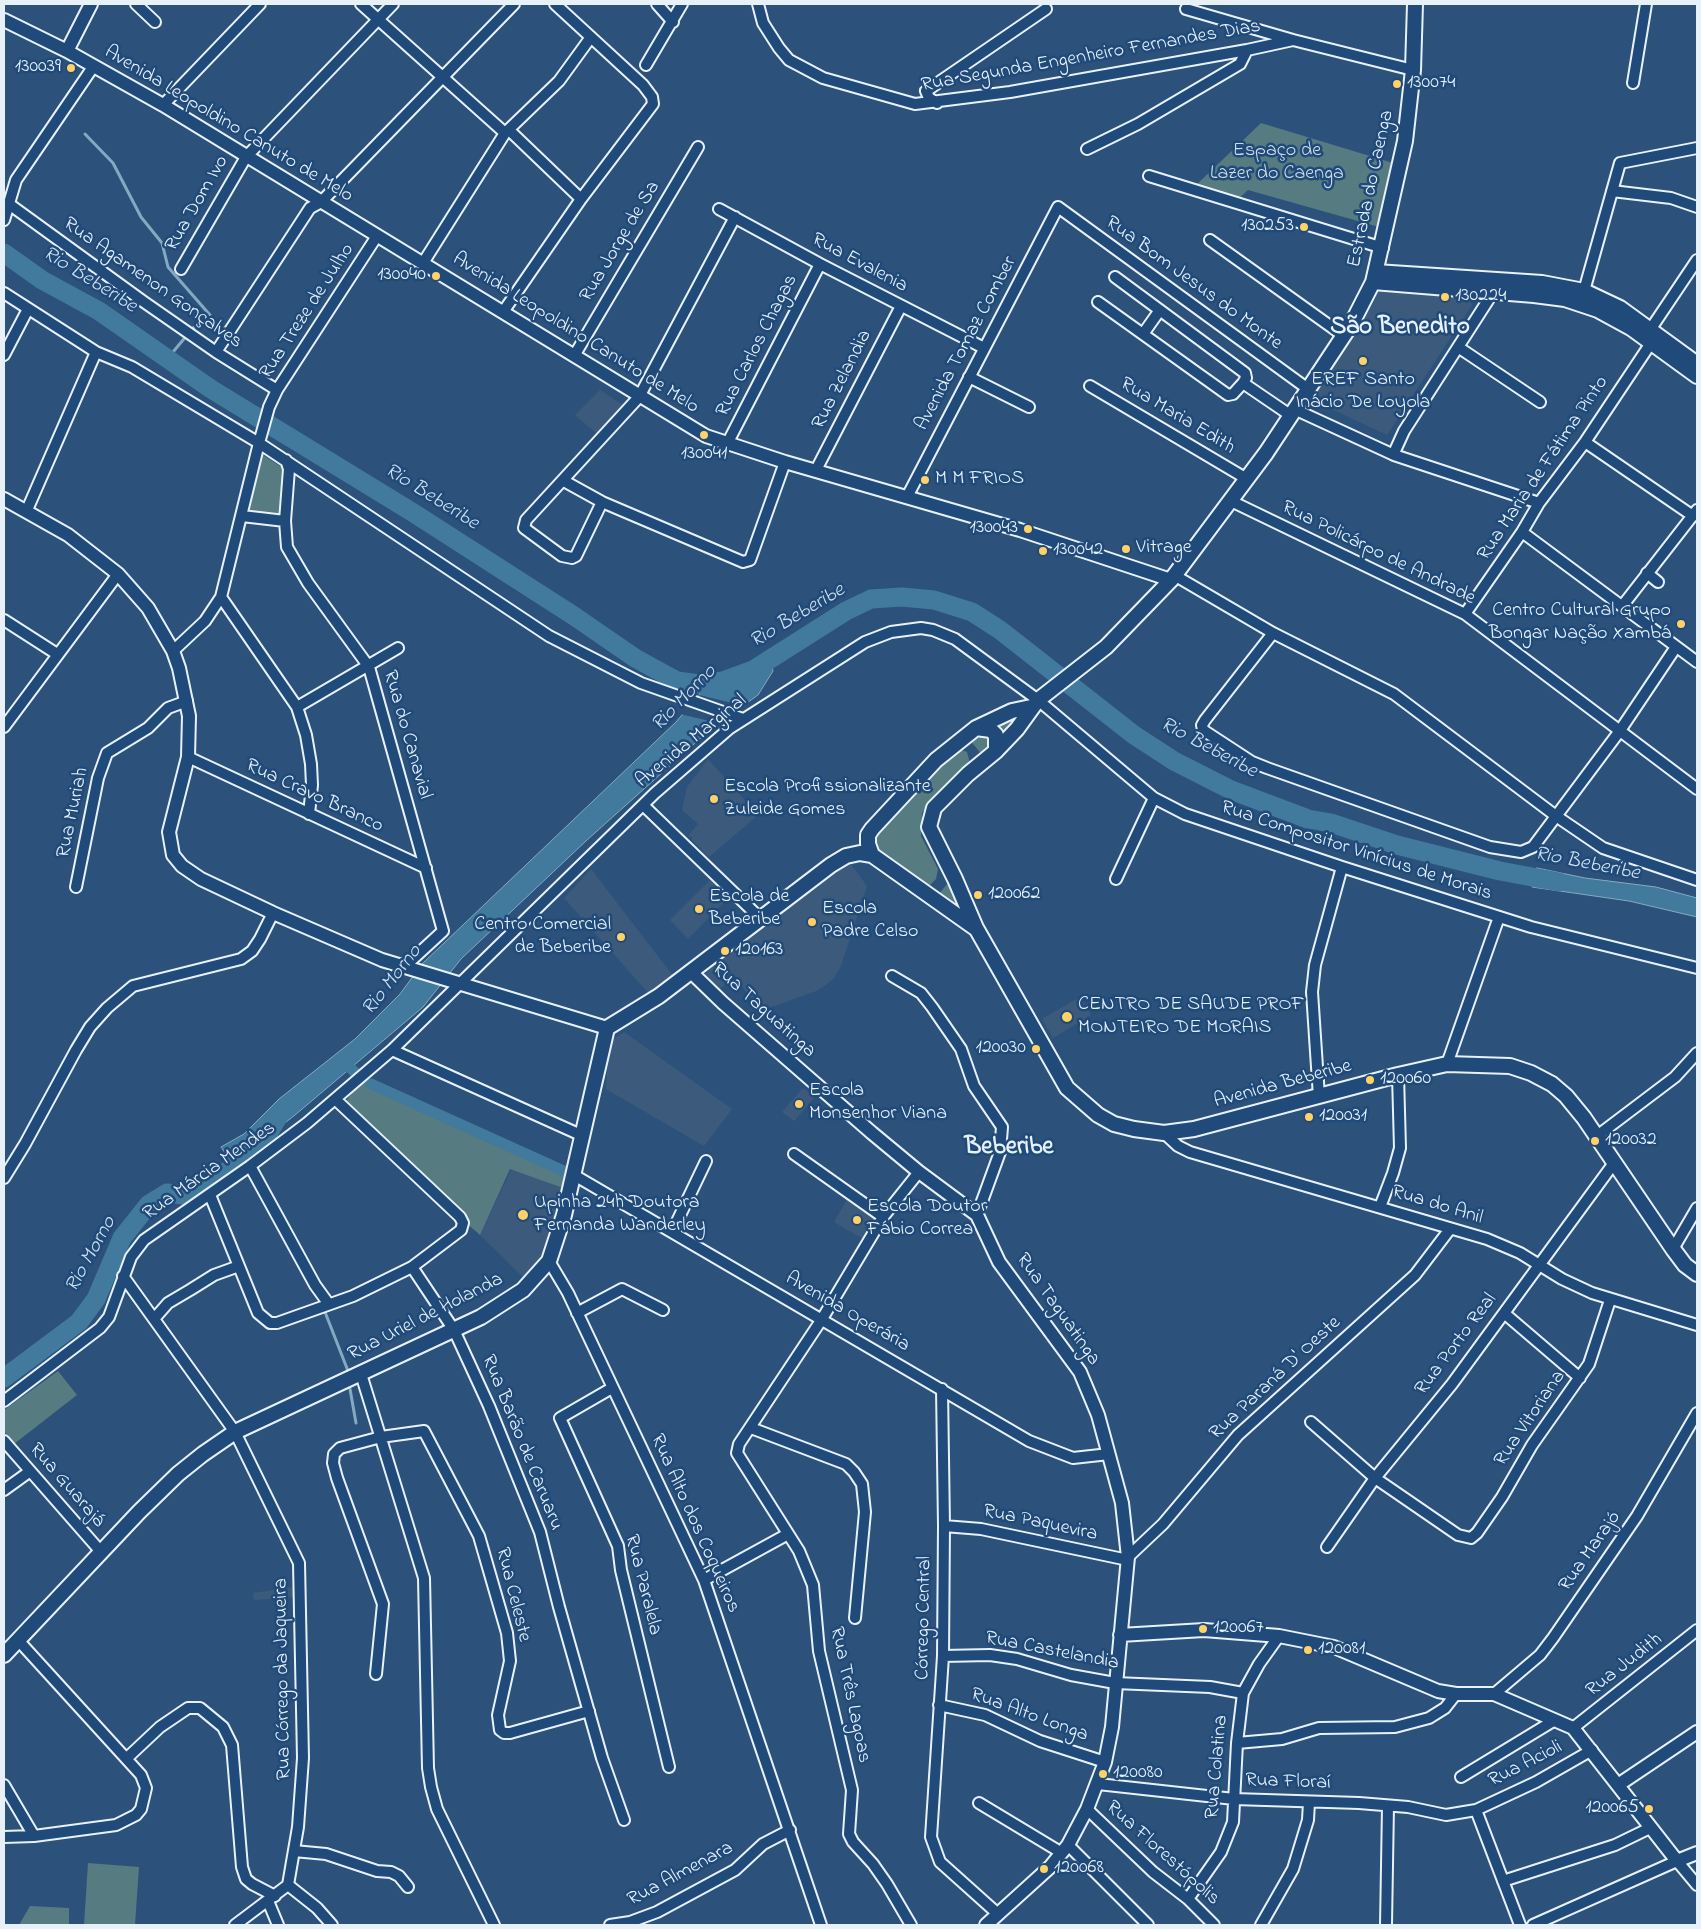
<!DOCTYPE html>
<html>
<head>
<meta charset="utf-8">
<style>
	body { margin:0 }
	#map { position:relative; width:1701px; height:1929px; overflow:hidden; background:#2c527b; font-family:"Indie Flower",sans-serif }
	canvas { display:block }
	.frame { position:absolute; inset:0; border:5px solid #e8f1f8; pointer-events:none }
</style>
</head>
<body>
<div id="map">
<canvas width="1701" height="1929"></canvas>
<div class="frame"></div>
</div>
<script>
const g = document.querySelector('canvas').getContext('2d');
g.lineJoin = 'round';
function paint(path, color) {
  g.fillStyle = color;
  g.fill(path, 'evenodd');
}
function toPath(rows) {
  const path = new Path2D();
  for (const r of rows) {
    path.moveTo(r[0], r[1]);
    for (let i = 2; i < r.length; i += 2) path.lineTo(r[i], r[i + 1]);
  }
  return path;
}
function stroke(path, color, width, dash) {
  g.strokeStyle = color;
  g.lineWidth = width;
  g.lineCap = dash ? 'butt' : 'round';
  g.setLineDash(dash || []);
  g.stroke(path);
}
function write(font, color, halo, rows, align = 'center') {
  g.font = font + ' "Indie Flower",sans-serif';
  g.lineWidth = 5;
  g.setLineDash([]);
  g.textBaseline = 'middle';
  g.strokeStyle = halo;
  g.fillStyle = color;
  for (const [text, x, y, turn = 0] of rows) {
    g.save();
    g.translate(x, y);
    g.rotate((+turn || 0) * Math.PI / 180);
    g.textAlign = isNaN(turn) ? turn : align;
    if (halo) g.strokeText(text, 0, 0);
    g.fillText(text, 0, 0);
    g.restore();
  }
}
const built = toPath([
	[1379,290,1460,295,1469,299,1472,305,1387,435,1308,398],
	[600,390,623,405,596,433,575,415],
	[708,759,758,815,709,857,692,840,692,837,688,836,698,824,682,810,687,787],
	[850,863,867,886,841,966,834,978,826,985,816,991,760,1011,734,975,720,989,704,976,719,959],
	[591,869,674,977,650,995,564,898],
	[710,880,729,897,688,939,670,920],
	[1080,997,1091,1015,1053,1038,1042,1019],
	[624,1032,732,1109,704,1146,606,1089,609,1042],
	[803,1088,815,1097,794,1121,782,1112],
	[512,1168,563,1188,552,1232,542,1254,525,1279,480,1235],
	[848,1198,880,1218,865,1240,834,1222],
	[294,1587,294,1597,254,1600,253,1593]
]);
const green = toPath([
	[1261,123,1393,163,1379,227,1248,190,1237,200,1194,187],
	[263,455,283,468,280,514,278,515,249,510,260,457],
	[1020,716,983,756,968,738,991,728],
	[959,749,967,752,970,763,927,806,922,813,921,836,938,869,936,879,928,887,881,857,875,846,875,834,938,766],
	[948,883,950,883,964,913,938,895],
	[364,1077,380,1086,567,1170,563,1188,510,1169,480,1235,465,1222,462,1214,346,1101],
	[58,1371,77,1395,14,1444,4,1431,4,1410],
	[88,1863,139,1867,135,1925,84,1925],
	[30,1906,69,1908,69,1925,19,1925]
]);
const water = toPath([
	[772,667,773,671,758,695,712,728,587,840,461,959,423,1007,295,1115,233,1164,221,1147,244,1134,279,1099,355,1039,400,994,422,964,676,722,703,690,728,687,772,667],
	[1537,868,1585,878,1656,887,1697,898,1697,917,1629,901,1532,887,1537,868]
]);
const pier = toPath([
	[699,695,745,706,722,724,680,714]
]);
const stream = toPath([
	[85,134,113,163,141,217,162,243,168,267,210,315,208,322,193,328,168,358],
	[325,1312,348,1371],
	[350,1389,356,1423]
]);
const canal = toPath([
	[340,1059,357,1074],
	[371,1084,566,1172]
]);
const river = toPath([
	[4,253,42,280,99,311,211,389,412,512,574,616,635,658,677,681,699,684,723,681,753,670,846,611,871,599,902,597,934,600,972,612,1000,630,1134,735,1174,761,1231,790,1308,819,1331,823,1397,845,1500,871,1559,882],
	[4,1378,79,1322,96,1299,122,1238,149,1204,167,1193,183,1195,226,1172,238,1163,242,1155,253,1151,263,1142,278,1117]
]);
const minor = toPath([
	[136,4,155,22],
	[361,4,505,133],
	[657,4,673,22],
	[758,4,763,23,779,48,789,60,823,78,915,104,1010,92,1247,50,1293,40],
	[1186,9,1293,40,1413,70],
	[646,65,682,4],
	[1633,83,1646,4],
	[937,103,929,98,926,91,1046,9],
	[163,105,260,4],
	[509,130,581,199],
	[1087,149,1138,124,1240,64,1247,50],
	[1149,176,1383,248],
	[1612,191,1671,198,1697,207],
	[9,204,144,302,216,352,277,390],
	[719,209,820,264,984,348],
	[4,220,16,180,93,67],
	[1210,240,1344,336],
	[423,263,505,133,559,81,591,37],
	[181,269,246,157,393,4],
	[1115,277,1245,373,1246,378,1243,383],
	[1494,291,1404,431,1394,453,1394,455,1539,503],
	[1584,291,1620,163,1697,148],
	[4,293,96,352,132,367,259,443,549,636,641,683,743,719],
	[1098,302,1228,395,1233,394,1243,383,1290,415],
	[503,312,581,199,653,104,652,97,643,85,555,4],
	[1650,330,1697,260],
	[1143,334,1160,310],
	[1458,347,1540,402],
	[216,352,310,208,321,202,514,4],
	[4,355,28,309],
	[574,356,698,147],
	[969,377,1029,407],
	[1090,386,1247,479],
	[1294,409,1394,455],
	[1585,442,1693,516],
	[727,444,820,264],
	[286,460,289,469,285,521,287,547,308,583,369,667,443,931,404,967],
	[816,470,901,306],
	[564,481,602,502,743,562,750,560,785,462],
	[907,497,1058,207,1308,389],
	[1231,501,1465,614,1697,789],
	[602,502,576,556,572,558,562,556,524,528,526,520,639,397,735,217],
	[27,510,96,352],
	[242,516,285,521],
	[1522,532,1697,662],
	[1647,573,1658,582],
	[1174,575,1273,633,1394,694,1556,816,1603,848,1697,880],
	[221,597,297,707,306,735,311,764,312,785,309,814],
	[1623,605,1697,510],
	[1465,614,1522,532,1539,503,1585,442,1651,343],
	[4,620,57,654],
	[1273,633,1205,720,1202,725,1203,730,1252,762,1267,768,1490,847,1521,852,1533,847,1619,732,1676,647],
	[173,651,205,621,221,597,259,443,269,407,277,390,377,236],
	[297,707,398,648],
	[4,727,118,574],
	[188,757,426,868],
	[643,805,761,919],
	[1116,879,1154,798],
	[76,887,98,778,107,753,148,728,168,708,187,701],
	[892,976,921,993,932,1007,961,1049,974,1086,1002,1127,1000,1152,977,1215],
	[392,1050,583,1136],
	[1447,1064,1499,917],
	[1319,1097,1312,992,1315,965,1342,867],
	[1164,1133,1178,1146,1190,1152,1487,1239,1520,1253,1562,1279,1592,1293,1697,1325],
	[1597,1136,1675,1077,1697,1053],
	[794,1154,883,1217],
	[250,1166,315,1285,328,1303],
	[574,1175,1029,1441,1073,1458,1109,1454],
	[4,1178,25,1144,76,1050,90,1027,107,1008,133,986,241,959,252,951,260,939,273,913],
	[210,1195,258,1313,270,1323,277,1323,353,1296,412,1267,461,1230,463,1223,460,1217,335,1099],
	[1380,1207,1393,1173,1400,1148,1398,1075],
	[672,1232,706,1161],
	[1673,1249,1697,1208],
	[549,1261,568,1293,704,1580,821,1925],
	[412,1267,454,1330,489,1406,540,1532,559,1607,602,1758,624,1820],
	[123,1276,235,1432,299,1563,303,1758,298,1827,288,1885,235,1925],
	[577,1313,622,1289,663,1310],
	[1504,1313,1580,1378],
	[154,1319,168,1303,190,1290,214,1275,239,1266],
	[361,1374,424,1578,428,1768,431,1787,437,1809,494,1925],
	[612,1388,560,1418,618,1546,621,1570,669,1767],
	[942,1389,944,1526,943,1656,931,1837,940,1862,998,1914],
	[4,1401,100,1328,109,1317,131,1257,144,1240,250,1166,307,1123,392,1050,655,793,730,728,865,642,891,632,921,628,933,630,955,639,1038,700,1154,798,1185,814,1342,867,1531,927,1697,968],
	[1311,1422,1375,1478,1458,1535,1471,1538,1477,1533,1502,1497,1532,1445,1589,1364,1610,1300],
	[751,1428,846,1464,854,1472,862,1484,865,1512,855,1618],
	[4,1441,102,1553],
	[4,1490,29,1472],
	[944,1526,981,1529,1128,1560],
	[1327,1547,1375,1478,1452,1384,1614,1163],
	[1128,1557,1163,1524,1238,1435,1415,1275,1450,1229],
	[704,1580,788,1534],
	[943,1656,990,1655,1017,1659,1071,1675,1115,1683,1210,1687,1243,1693],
	[376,1674,383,1604,337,1478,333,1463,334,1454,340,1448,381,1437,424,1431,479,1536,507,1633,510,1661,498,1715,500,1730,504,1733,510,1733,589,1711],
	[1494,1694,1540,1655,1553,1638,1637,1516,1697,1413],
	[939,1705,985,1715,1040,1741,1105,1762],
	[1573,1728,1697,1630],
	[1237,1743,1282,1739,1319,1728,1395,1727,1429,1718,1445,1708,1456,1694],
	[127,1758,160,1727,188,1708,200,1708,223,1727,232,1745,242,1867,246,1879,252,1884,275,1896],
	[1461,1777,1555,1720],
	[1098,1784,1234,1799,1359,1803,1408,1807,1446,1815,1476,1810,1536,1782,1592,1750],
	[4,1785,34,1836],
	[979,1803,1062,1853],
	[1087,1809,1153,1872,1188,1899,1214,1925],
	[1476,1810,1520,1925],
	[4,1837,34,1836,116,1825,136,1815,141,1809,146,1788,141,1775,18,1640],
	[1068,1845,1148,1925],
	[294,1851,326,1854,377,1871,391,1872,399,1876,408,1887],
	[1503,1881,1615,1845,1650,1828],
	[288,1885,317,1908,332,1925],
	[1188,1899,1221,1852,1233,1822,1237,1743,1243,1693,1259,1664,1279,1636],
	[268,1901,278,1925],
	[610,1925,630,1922,657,1912,735,1870,763,1844,790,1830],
	[911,1925,887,1884,873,1864,853,1842,849,1834,852,1790,819,1651,813,1585,799,1551,737,1453,739,1444,822,1319,883,1217,919,1172],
	[1261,1925,1293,1869,1308,1820,1309,1802],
	[1386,1925,1388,1806],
	[1533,1925,1677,1861,1697,1885]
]);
const tertiary = toPath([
	[4,20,67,51,163,105,706,436,785,462,1020,530,1171,580],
	[67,51,91,4],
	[4,499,68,535,118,574,148,608,173,651,179,668,189,716,188,757,169,832,173,855,182,866,201,879,273,913,382,960,607,1028],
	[691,972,723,1003,872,1133,919,1172,977,1215,999,1262,1080,1372,1098,1415,1122,1503,1128,1557,1112,1727,1105,1762,1087,1809,1068,1845,1050,1867,986,1925],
	[1120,1635,1204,1630,1279,1636,1334,1647,1438,1691,1456,1694,1494,1694,1573,1728,1677,1861,1697,1853],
	[1618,1785,1697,1732]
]);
const secondary = toPath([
	[1415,4,1413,70,1405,141,1373,282,1352,323,1266,453,1171,580,1106,647,1038,700,1017,729,996,751,968,774,934,808,929,827,955,879,976,928,1067,1088,1098,1115,1114,1124,1134,1129,1164,1133,1194,1129,1398,1075,1447,1064,1510,1066,1531,1073,1552,1084,1566,1096,1584,1118,1673,1249,1685,1265,1697,1274],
	[1376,272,1542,283,1584,291,1620,308,1697,364],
	[1373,282,1534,295,1565,299,1598,310,1631,328,1697,376],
	[976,728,991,730,996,735,996,751],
	[872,855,868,844,868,835,872,829,936,760,976,728,1012,711,1031,707],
	[4,1655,139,1512,178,1474,203,1454,235,1432,481,1317,523,1290,549,1261,564,1215,607,1028,659,996,831,865,846,856,860,853,872,855,975,928]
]);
const markers = [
	[71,68,5,"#ffd166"],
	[1397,84,5,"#ffd166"],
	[1304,227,5,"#ffd166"],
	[436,276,5,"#ffd166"],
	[1445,297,5,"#ffd166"],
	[1363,361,5,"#ffd166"],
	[704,435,5,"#ffd166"],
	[925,480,5,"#ffd166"],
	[1028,529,5,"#ffd166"],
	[1126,549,5,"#ffd166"],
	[1043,551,5,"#ffd166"],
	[1681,624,5,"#ffd166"],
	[714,799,5,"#ffd166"],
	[978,895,5,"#ffd166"],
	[699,909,5,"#ffd166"],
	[812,922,5,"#ffd166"],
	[621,937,5,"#ffd166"],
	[725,951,5,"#ffd166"],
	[1067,1017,6,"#ffd166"],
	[1036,1049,5,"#ffd166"],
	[1370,1080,5,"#ffd166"],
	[799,1104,5,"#ffd166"],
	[1309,1117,5,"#ffd166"],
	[1595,1141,5,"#ffd166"],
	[523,1215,6,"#ffd166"],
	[857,1220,5,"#ffd166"],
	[1203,1629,5,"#ffd166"],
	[1308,1650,5,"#ffd166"],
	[1103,1774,5,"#ffd166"],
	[1649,1809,5,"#ffd166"],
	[1044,1869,5,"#ffd166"]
];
const streetNames = [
	["Rua Segunda Engenheiro Fernandes Dias",1091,57,-10],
	["Avenida Leopoldino Canuto de Melo",228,125,31],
	["Estrada do Caenga",1372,189,-78],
	["Rua Dom Ivo",198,204,-60],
	["Rua Jorge de Sa",621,242,-59],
	["Rua Evalenia",859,264,28],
	["Rua Agamenon Gonçalves",152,284,35],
	["Rua Bom Jesus do Monte",1193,284,36],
	["Rua Treze de Julho",308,312,-57],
	["Avenida Leopoldino Canuto de Melo",575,334,32],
	["Avenida Tomaz Comber",967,344,-62],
	["Rua Carlos Chagas",758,346,-63],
	["Rua Zelandia",843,380,-63],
	["Rua Maria Edith",1177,417,31],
	["Rua Maria de Fátima Pinto",1544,469,-56],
	["Rua Policárpo de Andrade",1378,554,26],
	["Rua do Canavial",406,735,74],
	["Avenida Marginal",692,742,-39],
	["Rua Cravo Branco",314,797,25],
	["Rua Muriah",74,813,-78],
	["Rua Compositor Vinícius de Morais",1356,852,18],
	["Rua Taguatinga",763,1011,42],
	["Avenida Beberibe",1283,1085,-15],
	["Rua Márcia Mendes",210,1172,-35],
	["Rua do Anil",1437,1206,17],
	["Rua Taguatinga",1057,1310,55],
	["Avenida Operária",847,1313,30],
	["Rua Uriel de Holanda",426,1318,-27],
	["Rua Porto Real",1457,1345,-53],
	["Rua Paraná D' Oeste",1276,1379,-43],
	["Rua Vitoriana",1531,1419,-56],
	["Rua Barão de Caruaru",521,1443,68],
	["Rua Guarajá",66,1486,49],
	["Rua Alto dos Coqueiros",694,1524,66],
	["Rua Paquevira",1040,1524,12],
	["Rua Marajó",1591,1552,-55],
	["Rua Paralela",642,1585,76],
	["Rua Celeste",512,1595,76],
	["Córrego Central",925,1618,-89],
	["Rua Castelandia",1052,1652,11],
	["Rua Judith",1625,1666,-38],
	["Rua Córrego da Jaqueira",284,1679,-91],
	["Rua Três Lagoas",849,1695,78],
	["Rua Alto Longa",1029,1716,20],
	["Rua Acioli",1526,1765,-27],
	["Rua Colatina",1218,1767,-85],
	["Rua Floraí",1288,1783,2],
	["Rua Florestópolis",1162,1854,42],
	["Rua Almenara",681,1875,-28]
];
const poiNames = [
	["130039",61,68,"right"],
	["130074",1407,84],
	["130253",1294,227,"right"],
	["130040",426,276,"right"],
	["130224",1455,297],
	["EREF Santo",1363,381,"center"],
	["Inácio De Loyola",1363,404,"center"],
	["130041",704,455,"center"],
	["M M FRIOS",935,480],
	["130043",1018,529,"right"],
	["Vitrage",1136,549],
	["130042",1053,551],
	["Centro Cultural Grupo",1671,612,"right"],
	["Bongar Nação Xambá",1671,635,"right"],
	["Escola Profissionalizante",724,788],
	["Zuleide Gomes",724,811],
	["120062",988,895],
	["Escola de",709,898],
	["Beberibe",709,921],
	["Escola",822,910],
	["Padre Celso",822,933],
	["Centro Comercial",611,926,"right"],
	["de Beberibe",611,949,"right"],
	["120163",735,951],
	["CENTRO DE SAUDE PROF",1078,1006],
	["MONTEIRO DE MORAIS",1078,1029],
	["120030",1026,1049,"right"],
	["120060",1380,1080],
	["Escola",809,1092],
	["Monsenhor Viana",809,1115],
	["120031",1319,1117],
	["120032",1605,1141],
	["Upinha 24h Doutora",534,1204],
	["Fernanda Wanderley",534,1227],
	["Escola Doutor",867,1208],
	["Fábio Correa",867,1231],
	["120067",1213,1629],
	["120081",1318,1650],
	["120080",1113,1774],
	["120065",1639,1809,"right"],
	["120068",1054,1869]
];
const parkNames = [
	["Espaço de",1277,152],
	["Lazer do Caenga",1277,175]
];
const waterNames = [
	["Rio Beberibe",89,281,32],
	["Rio Beberibe",431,498,32],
	["Rio Beberibe",798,617,-31],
	["Rio Morno",685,699,-46],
	["Rio Beberibe",1208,749,28],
	["Rio Beberibe",1587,865,11],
	["Rio Morno",393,981,-52],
	["Rio Morno",92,1255,-61]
];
const districtNames = [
	["São Benedito",1400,329],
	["Beberibe",1009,1149]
];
paint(built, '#3c5b7c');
paint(green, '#567b81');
paint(water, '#427a9e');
stroke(water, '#84aac2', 1);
paint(pier, '#2c527b');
stroke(stream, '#84aac2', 3);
stroke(canal, '#427a9e', 11);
stroke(river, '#427a9e', 19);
stroke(minor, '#e8f1f8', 14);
stroke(tertiary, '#e8f1f8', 16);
stroke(secondary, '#e8f1f8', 18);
stroke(minor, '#1f4a7a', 10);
stroke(tertiary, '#1f4a7a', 12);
stroke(secondary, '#1f4a7a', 14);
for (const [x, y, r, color] of markers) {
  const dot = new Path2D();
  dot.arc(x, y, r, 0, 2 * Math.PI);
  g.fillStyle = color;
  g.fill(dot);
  stroke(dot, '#1f4a7a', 2);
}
write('20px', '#e8f1f8', '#1f4a7a', streetNames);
write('20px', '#e8f1f8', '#1f4a7a', poiNames, 'left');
write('20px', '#d2dfe6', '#1f4a7a', parkNames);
write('italic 21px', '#cfdfea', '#1f4a7a', waterNames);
write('bold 25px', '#e8f1f8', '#1f4a7a', districtNames);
</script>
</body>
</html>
